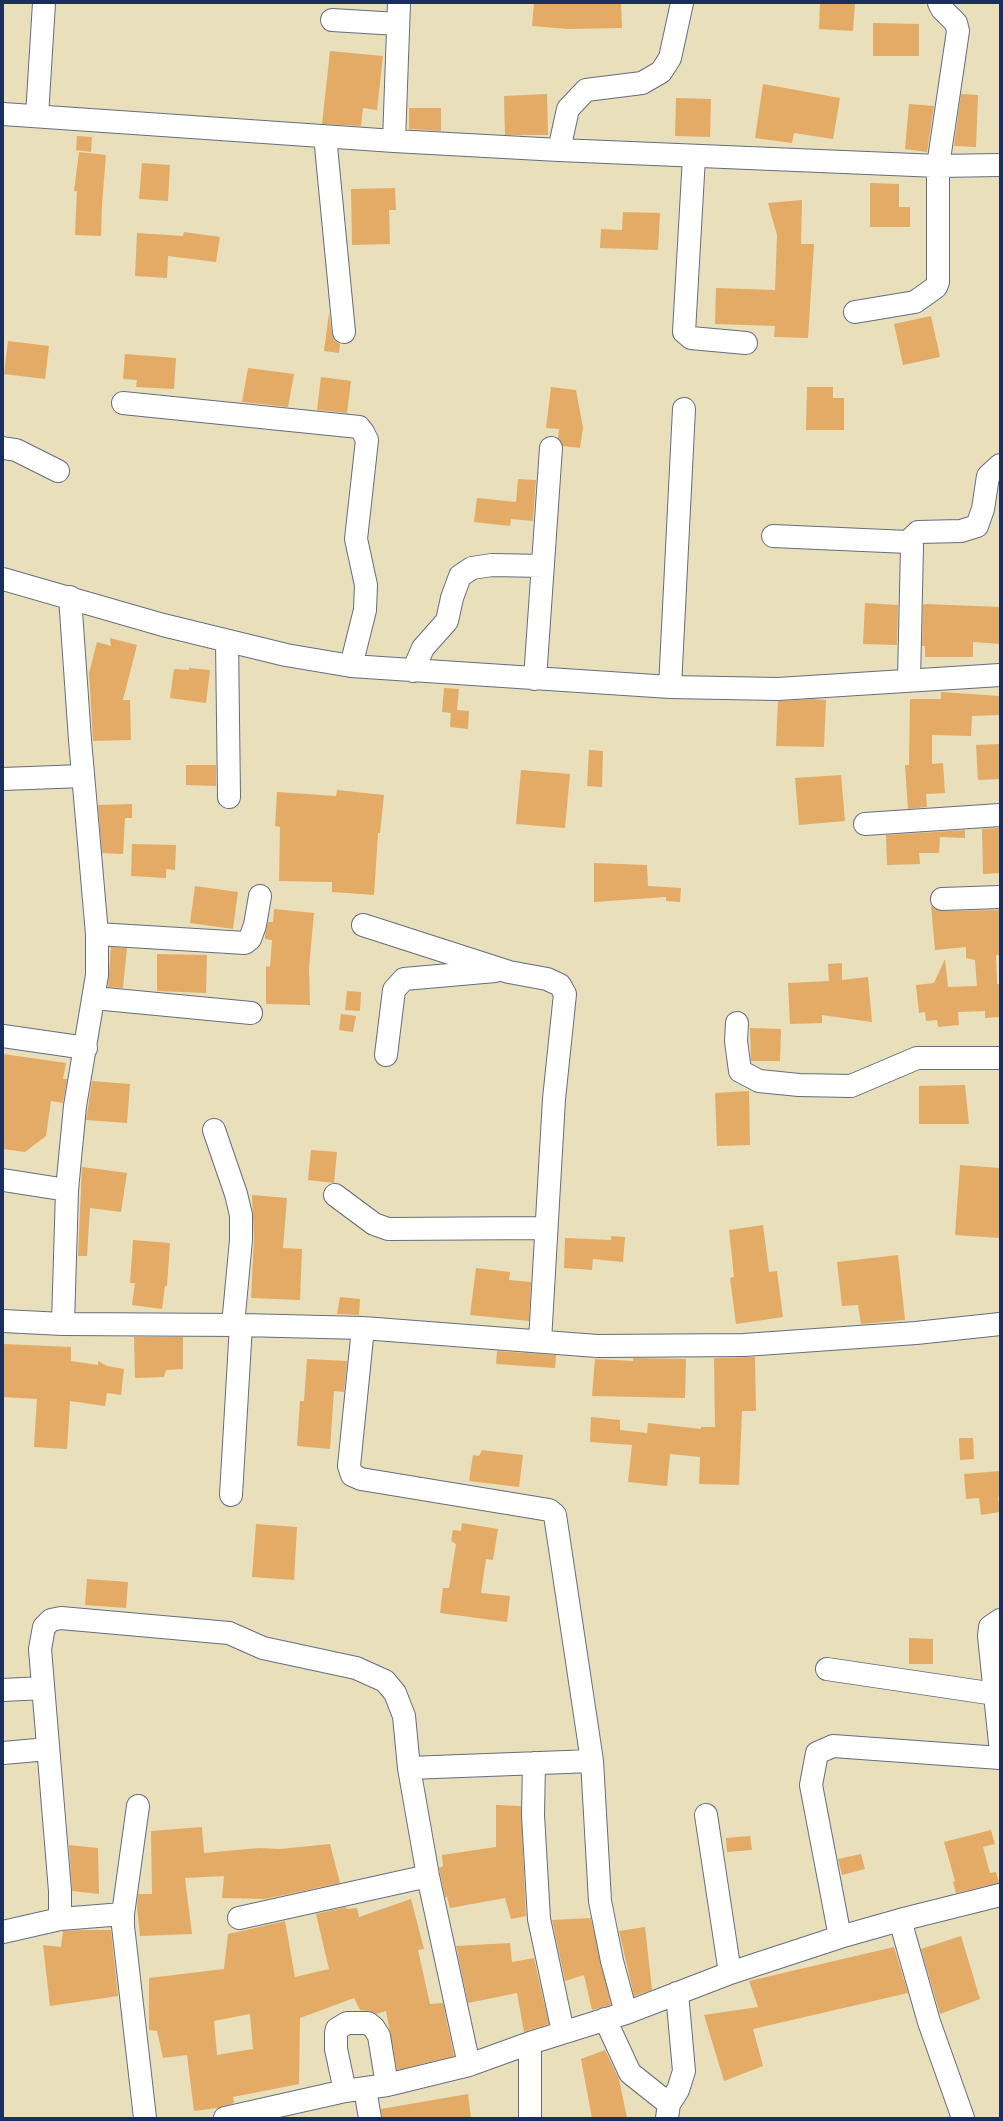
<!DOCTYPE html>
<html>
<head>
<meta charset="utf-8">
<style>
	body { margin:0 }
	#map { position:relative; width:1003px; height:2121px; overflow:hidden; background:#e9dfbb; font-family:"Comic Neue",sans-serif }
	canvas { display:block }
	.frame { position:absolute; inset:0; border:4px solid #1b2f5e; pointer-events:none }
</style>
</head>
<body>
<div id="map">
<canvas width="1003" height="2121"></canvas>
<div class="frame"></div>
</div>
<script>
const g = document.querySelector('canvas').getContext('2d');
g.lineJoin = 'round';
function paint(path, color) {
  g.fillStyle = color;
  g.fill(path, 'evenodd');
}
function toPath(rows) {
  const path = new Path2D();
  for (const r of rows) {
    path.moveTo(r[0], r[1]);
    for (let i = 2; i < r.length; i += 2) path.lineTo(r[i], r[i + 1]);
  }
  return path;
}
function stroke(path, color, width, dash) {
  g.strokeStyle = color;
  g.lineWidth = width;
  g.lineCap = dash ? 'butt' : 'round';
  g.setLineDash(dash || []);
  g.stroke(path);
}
const building = toPath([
	[534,3,621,3,622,28,568,29,532,26],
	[820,3,855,3,853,31,819,29],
	[873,23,919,24,919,56,873,56],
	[330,51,383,56,377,110,363,108,361,126,322,124],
	[763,84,840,98,833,139,794,133,792,143,755,138],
	[547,94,548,135,505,135,504,96],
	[961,94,978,95,976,147,954,146],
	[676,98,711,99,710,137,675,136],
	[909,104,934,106,927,152,905,149],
	[409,108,441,108,441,131,409,129],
	[77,136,92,137,91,152,76,150],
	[79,152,106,155,102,204,101,236,75,235,77,191,74,191],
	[142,163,170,165,168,201,139,199],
	[870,183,899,184,899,207,910,207,910,227,870,227],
	[395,188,396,210,389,210,390,244,352,245,351,189],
	[802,200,801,244,814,244,808,338,774,337,775,326,715,324,716,288,775,290,777,235,768,203],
	[623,212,660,213,658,250,600,248,601,229,622,230],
	[184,232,220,237,216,262,168,256,167,278,135,276,137,233,183,236],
	[329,313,332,334,334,340,340,344,339,353,324,351],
	[931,316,940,357,903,365,894,324],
	[8,341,49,346,45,379,4,374],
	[125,354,176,358,174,389,136,387,137,380,123,379],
	[248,368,294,374,288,407,242,402],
	[321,377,351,381,347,413,317,410],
	[551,387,576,390,583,428,580,448,563,446,558,438,559,429,546,428],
	[807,387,833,387,833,398,844,398,844,430,806,430],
	[518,479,536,480,533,521,511,519,510,526,474,522,477,498,516,502],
	[865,603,898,605,897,645,863,644],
	[926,604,1000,607,1000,644,973,642,973,657,925,657,925,646,922,646,923,605],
	[110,638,137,645,123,700,130,700,131,740,93,741,89,673,97,642,111,646],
	[189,668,210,670,206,703,170,698,174,669,189,670],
	[444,688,459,689,457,710,469,711,468,729,450,727,451,713,442,712],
	[941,692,1000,696,1000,715,972,716,971,736,932,735,932,764,943,763,945,793,926,794,927,807,908,809,905,765,909,765,910,699,941,699],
	[814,699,826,700,824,747,776,746,778,701],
	[1000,744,1000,779,978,780,976,745],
	[589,750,603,751,602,787,587,786],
	[186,765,216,765,216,786,186,785],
	[521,770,570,774,565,828,516,824],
	[841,775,845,821,799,825,795,778],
	[337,790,384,795,380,833,378,833,374,895,332,892,332,882,279,881,280,827,275,826,277,792,336,796],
	[132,804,132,818,125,818,123,854,102,853,98,805],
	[996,828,1000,828,1000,873,983,874,982,829],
	[965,830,965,838,940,837,939,853,919,853,920,864,887,865,886,835],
	[132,844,176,845,175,870,166,869,166,878,131,876],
	[594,863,647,865,648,886,681,888,680,902,666,901,666,897,594,902],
	[195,886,238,892,233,929,190,923],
	[931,905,936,910,942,911,1000,910,1000,955,996,955,997,984,1000,984,999,1017,985,1018,985,1011,958,1012,959,1025,938,1027,937,1020,926,1021,925,1012,919,1013,916,985,934,983,945,959,948,987,977,986,975,960,966,958,966,947,935,950],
	[274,909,314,913,309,967,310,1005,266,1004,266,966,270,967,272,940,265,939,265,934,268,922,273,922],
	[111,947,127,948,123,988,108,987],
	[157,954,207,955,206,993,157,991],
	[842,963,842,980,868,977,872,1022,822,1015,822,1023,790,1024,788,983,829,981,828,964],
	[347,991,361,992,360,1011,345,1010],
	[341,1014,356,1016,353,1032,339,1030],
	[750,1028,781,1029,780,1061,751,1061],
	[3,1054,66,1063,63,1079,67,1079,63,1103,51,1101,46,1136,25,1152,3,1149],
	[92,1081,130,1084,127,1123,86,1120],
	[965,1085,969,1124,919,1124,919,1086],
	[749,1091,750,1145,717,1146,715,1093],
	[311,1150,337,1152,334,1183,308,1180],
	[960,1165,1000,1168,1000,1238,955,1235],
	[82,1167,127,1173,121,1212,90,1208,87,1256,78,1256],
	[252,1195,287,1198,283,1248,302,1249,300,1300,251,1298,254,1240],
	[763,1225,769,1272,777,1271,783,1317,736,1324,730,1278,734,1277,729,1230],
	[611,1236,625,1237,623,1262,593,1259,592,1270,564,1268,565,1238,611,1240],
	[133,1240,170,1243,167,1286,165,1286,162,1309,132,1305,135,1283,130,1283],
	[898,1255,905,1320,861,1324,858,1305,842,1306,837,1262],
	[476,1268,510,1272,509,1280,531,1282,529,1321,470,1315],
	[340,1297,360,1299,359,1315,337,1314],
	[134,1337,183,1337,183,1369,166,1370,164,1377,135,1378],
	[3,1344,71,1347,71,1361,98,1365,98,1361,107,1366,124,1369,121,1395,107,1393,105,1406,70,1401,67,1449,34,1447,37,1399,3,1397],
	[497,1351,556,1355,555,1368,496,1364],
	[755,1357,756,1411,742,1411,739,1485,699,1484,700,1457,670,1454,667,1486,628,1482,632,1445,590,1442,591,1417,620,1420,620,1430,647,1433,648,1423,701,1429,701,1427,715,1427,714,1358],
	[633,1358,686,1359,685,1398,592,1396,595,1359,633,1361],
	[307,1359,347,1361,344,1392,334,1391,330,1449,297,1446,300,1401,304,1401],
	[959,1438,973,1438,974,1459,960,1460],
	[482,1450,523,1455,519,1487,469,1481,473,1455,479,1456],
	[1000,1471,1000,1496,998,1497,1000,1512,981,1515,979,1498,966,1499,964,1474],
	[462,1523,498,1529,493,1560,486,1559,481,1593,510,1596,507,1622,440,1613,443,1588,449,1588,456,1544,451,1541,453,1530,461,1531],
	[256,1524,297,1527,294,1580,252,1577],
	[87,1579,128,1582,126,1608,85,1605],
	[909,1638,933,1639,933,1664,909,1664],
	[496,1805,521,1806,526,1916,511,1919,505,1898,450,1908,447,1897,445,1897,439,1868,443,1866,442,1855,496,1847],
	[202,1827,204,1853,259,1848,280,1849,330,1844,340,1883,265,1899,222,1898,224,1876,185,1878,192,1934,140,1936,137,1907,138,1894,152,1894,151,1831],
	[991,1830,995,1844,983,1847,990,1873,996,1872,999,1883,956,1893,953,1882,955,1881,944,1842],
	[750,1836,752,1850,727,1852,726,1838],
	[69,1845,98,1848,99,1894,72,1891],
	[861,1854,865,1869,842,1875,838,1859],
	[411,1899,424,1949,418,1950,430,2004,443,2003,454,2056,397,2070,386,2011,376,2014,369,2011,360,2010,354,1998,300,2018,299,2084,233,2097,234,2103,217,2108,194,2111,187,2055,163,2058,157,2031,149,2030,149,1978,224,1969,228,1934,285,1921,295,1977,329,1969,316,1914,346,1907,347,1909,357,1908,359,1917],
	[250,2014,253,2049,217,2055,214,2021],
	[591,1918,611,2005,592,2010,584,1975,565,1981,552,1920],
	[645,1927,652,1990,634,1996,619,1931],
	[81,1930,111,1930,118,1996,50,2006,43,1945,61,1947,63,1931],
	[961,1936,980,1999,940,2014,921,1949],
	[510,1943,512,1962,534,1958,549,2024,524,2032,517,1993,468,2003,456,1946],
	[894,1947,908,1993,753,2029,763,2066,724,2081,704,2015,758,2007,749,1981],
	[605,2050,619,2079,627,2118,592,2118,581,2059],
	[468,2094,471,2118,382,2118,381,2109]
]);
const minor = toPath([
	[332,20,398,24],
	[3,114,394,141,559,150,938,166,1000,165],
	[37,116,44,3],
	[325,136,344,332],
	[394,141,399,3],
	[559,150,568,109,586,90,642,83,661,72,670,58,682,3],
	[694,157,684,332,691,338,746,343],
	[855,312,915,302,936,287,938,282,938,166,958,31,956,23,942,9,939,3],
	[123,403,359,427,363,432,367,440,356,539,366,585,365,610,351,666],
	[3,448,16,450,58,471],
	[773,536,908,542,912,546,909,680],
	[908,542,918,532,961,531,977,526,983,509,988,476,1000,465],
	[3,579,163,625,286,655,351,666,670,687,778,689,1000,675],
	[227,641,229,797],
	[413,671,423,648,447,621,452,598,460,576,472,568,492,565,543,566],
	[535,679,551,448],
	[670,687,684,409],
	[3,779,83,776],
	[865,824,1000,815],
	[942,899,1000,897],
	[363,925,509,972,547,979,560,985,565,994,554,1099,540,1341],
	[97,934,245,943,250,939,255,925,260,896],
	[94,998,251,1013],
	[737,1023,736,1041,740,1071,759,1081,799,1085,851,1086,917,1058,1000,1058],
	[3,1036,86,1048],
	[386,1055,394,990,404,979,495,971],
	[214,1130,236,1194,241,1215,241,1240,233,1325],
	[3,1180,67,1190],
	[335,1195,374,1224,388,1229,546,1228],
	[3,1321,63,1324,241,1325,363,1328,597,1346,744,1345,916,1333,1000,1324],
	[63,1324,67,1190,75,1106,97,975,97,934,80,740,70,597],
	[363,1328,349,1466,352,1475,361,1479,549,1510,555,1515,592,1761,600,1901,612,1961,626,2013],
	[231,1495,241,1325],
	[1000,1620,990,1627,989,1636,1000,1743],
	[827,1669,995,1694],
	[3,1690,43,1688],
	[3,1753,48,1749],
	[534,1763,533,1815,539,1919,563,2032],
	[409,1768,592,1761],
	[706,1815,730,1973],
	[123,1914,138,1806],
	[239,1918,428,1876],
	[900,1920,929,2022,963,2118],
	[3,1932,60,1919],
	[840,1937,811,1785,817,1753,833,1746,1000,1758],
	[605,2019,630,2073,669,2104],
	[530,2043,530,2118],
	[365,2089,370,2118],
	[345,2091,336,2049,336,2033,337,2029,347,2023,368,2023,374,2028,379,2036,387,2085],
	[145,2118,123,1926,123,1914,60,1919,60,1891,40,1649,44,1627,51,1620,61,1618,229,1633,263,1648,356,1668,385,1681,395,1693,404,1716,409,1768,428,1876,469,2065],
	[225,2118,345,2091,387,2085,469,2065,530,2043,626,2013,730,1973,840,1937,900,1920,1000,1895],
	[667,2118,669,2104,678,2090,684,2071,677,1993]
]);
paint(building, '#e3ab66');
stroke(minor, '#636d7f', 24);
stroke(minor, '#fff', 22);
</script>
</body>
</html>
